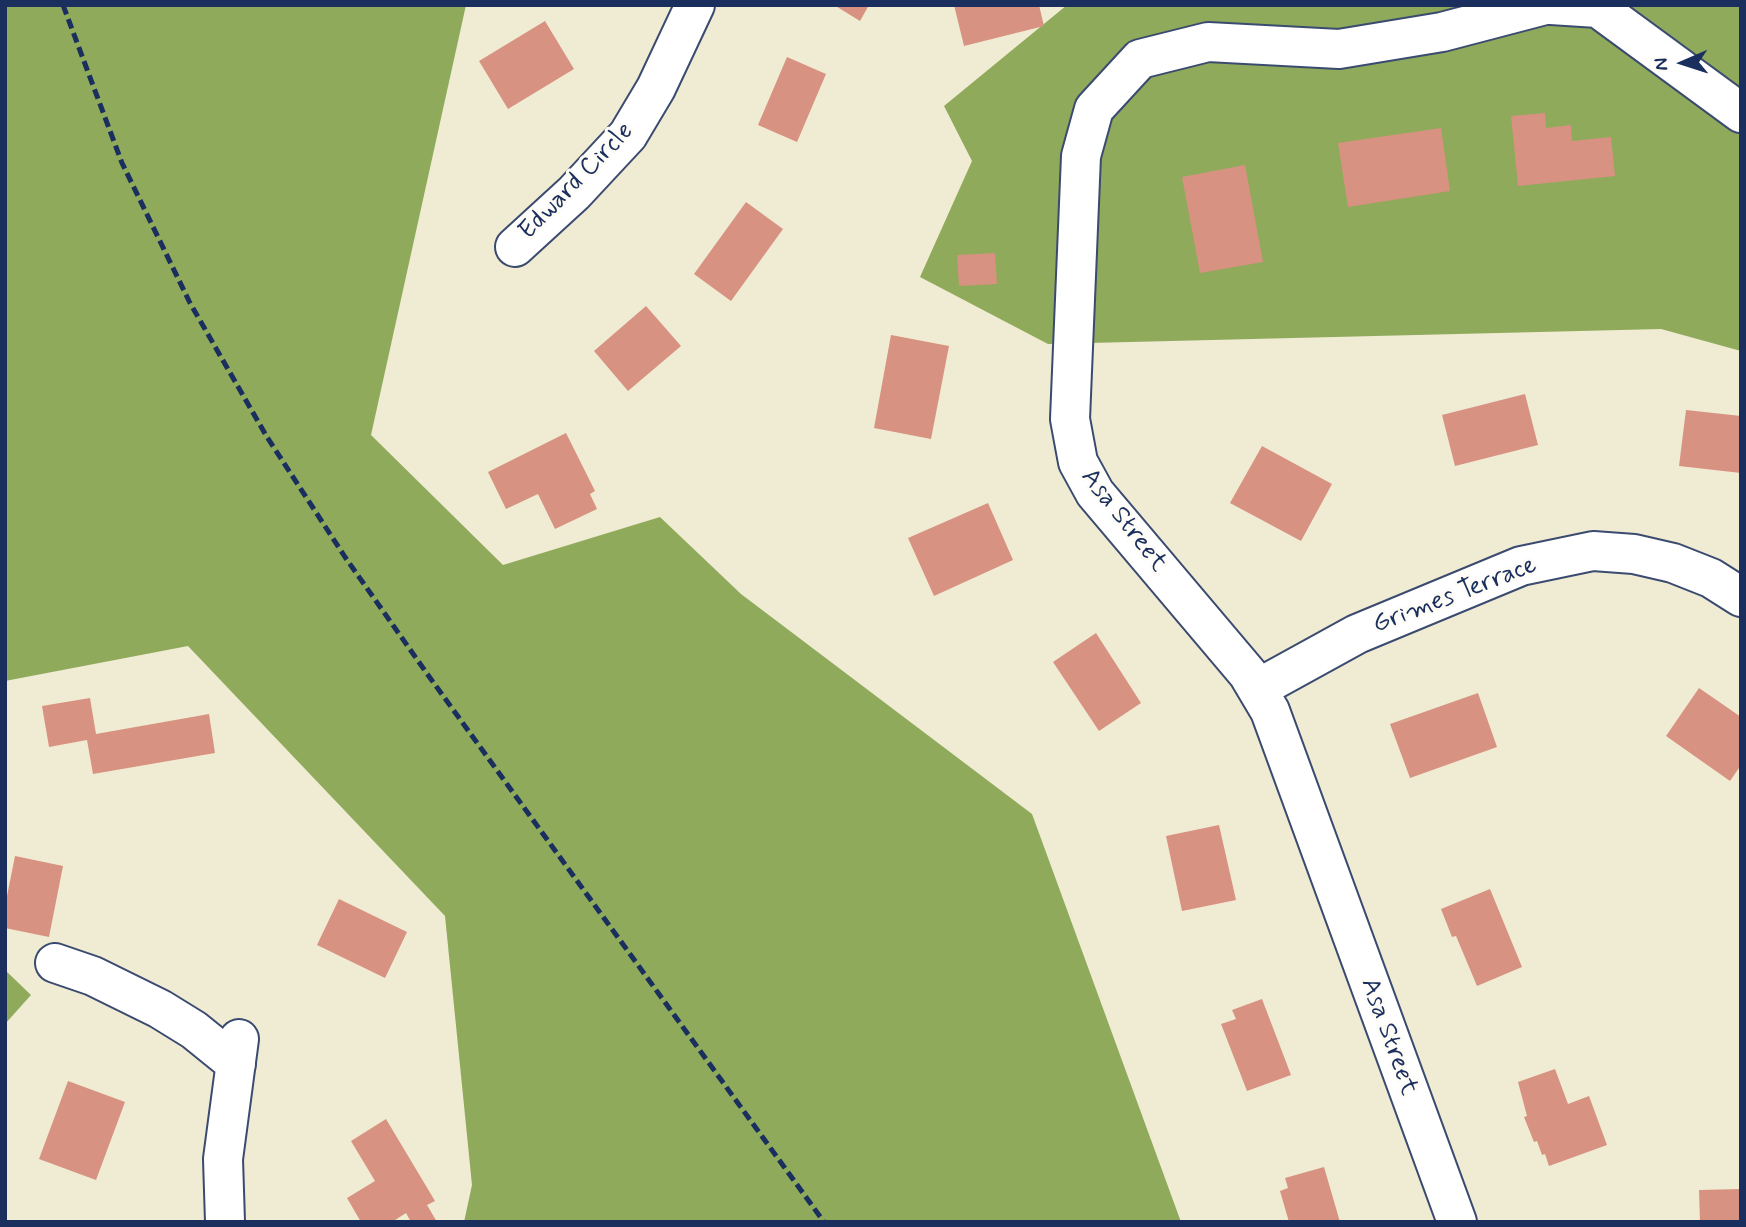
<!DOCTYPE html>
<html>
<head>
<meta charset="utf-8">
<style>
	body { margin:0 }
	#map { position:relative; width:1746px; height:1227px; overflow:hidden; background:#f0ebd3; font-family:Mynerve,sans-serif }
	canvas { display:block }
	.frame { position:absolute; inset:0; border:7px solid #1b2f5e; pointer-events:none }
	.north { position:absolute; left:1648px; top:28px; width:70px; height:70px; -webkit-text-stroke:5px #fdfcf7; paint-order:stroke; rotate:267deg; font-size:19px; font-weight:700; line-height:28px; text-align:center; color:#1b2f5e }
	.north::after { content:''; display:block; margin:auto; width:24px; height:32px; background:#1b2f5e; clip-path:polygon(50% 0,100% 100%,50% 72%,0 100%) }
</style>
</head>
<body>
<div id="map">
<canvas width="1746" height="1227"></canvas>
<div class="frame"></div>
<div class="north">N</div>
</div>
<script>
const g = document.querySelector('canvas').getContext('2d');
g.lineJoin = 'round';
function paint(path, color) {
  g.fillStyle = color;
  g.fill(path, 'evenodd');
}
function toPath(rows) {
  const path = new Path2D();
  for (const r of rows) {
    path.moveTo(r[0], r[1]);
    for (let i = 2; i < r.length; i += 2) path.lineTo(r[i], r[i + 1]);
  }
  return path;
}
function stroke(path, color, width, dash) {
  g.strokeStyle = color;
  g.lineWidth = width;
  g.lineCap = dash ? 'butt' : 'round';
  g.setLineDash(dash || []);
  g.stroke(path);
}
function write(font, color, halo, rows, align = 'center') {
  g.font = font + ' Mynerve,sans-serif';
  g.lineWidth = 6;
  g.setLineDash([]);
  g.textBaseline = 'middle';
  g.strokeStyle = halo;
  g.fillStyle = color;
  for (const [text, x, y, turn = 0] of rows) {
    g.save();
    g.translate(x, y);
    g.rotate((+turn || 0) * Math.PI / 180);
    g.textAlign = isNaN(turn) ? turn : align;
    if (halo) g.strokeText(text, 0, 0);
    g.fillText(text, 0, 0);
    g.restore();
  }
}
const forest = toPath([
	[5,5,466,5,371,435,503,565,660,517,741,594,1032,814,1181,1222,464,1222,472,1185,445,916,188,646,5,681],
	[1067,5,1741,5,1741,351,1661,329,1048,344,920,277,972,161,944,106],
	[5,970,31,995,5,1024]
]);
const building = toPath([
	[834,5,869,5,860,21],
	[954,5,1039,5,1044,26,964,46],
	[545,21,574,69,508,109,479,61],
	[787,57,826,74,797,142,758,125],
	[1545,113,1546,128,1571,125,1572,141,1611,137,1615,176,1518,186,1511,116],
	[1441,128,1450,191,1348,207,1338,143],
	[1245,165,1263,262,1200,273,1182,177],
	[746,202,783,229,731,301,694,274],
	[995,253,997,284,959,286,957,255],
	[646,306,681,346,628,391,594,351],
	[891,335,949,346,931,439,874,428],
	[1525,394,1538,445,1455,466,1442,415],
	[1686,410,1741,416,1741,473,1679,466],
	[566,433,595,491,590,494,597,509,555,529,538,494,506,509,488,472],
	[1262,446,1332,484,1301,541,1230,503],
	[988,503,1013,560,934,596,908,538],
	[1096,633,1141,703,1099,731,1053,662],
	[1699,688,1741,717,1741,765,1730,781,1666,736],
	[1478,693,1497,747,1410,778,1390,724],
	[90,698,96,734,209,714,215,753,93,774,87,740,49,747,42,706],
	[1219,825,1236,900,1182,911,1166,836],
	[15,856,63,866,49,937,5,928,5,906],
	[1490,889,1522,967,1477,986,1456,936,1452,937,1441,909],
	[339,899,407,932,385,978,317,945],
	[1262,999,1291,1075,1247,1091,1221,1024,1236,1019,1232,1010],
	[1555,1069,1568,1104,1589,1096,1607,1145,1549,1166,1545,1154,1542,1155,1537,1141,1534,1142,1524,1117,1527,1116,1518,1082],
	[68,1081,125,1102,96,1180,39,1159],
	[386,1119,435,1201,427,1205,437,1222,411,1222,406,1213,392,1222,361,1222,347,1198,375,1181,351,1141],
	[1324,1167,1340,1222,1289,1222,1280,1191,1288,1188,1285,1178],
	[1741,1189,1741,1222,1700,1222,1699,1190]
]);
const minor = toPath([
	[1551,5,1598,8,1741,113],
	[515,247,574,193,628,135,656,88,695,5],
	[1257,689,1357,634,1521,566,1593,551,1634,554,1673,563,1711,578,1741,597],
	[55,963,93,976,160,1009,194,1030,236,1064],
	[225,1222,223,1159,239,1039],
	[1457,1222,1270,711,1248,674,1095,493,1078,462,1070,419,1081,156,1094,109,1140,59,1208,42,1339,49,1442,32,1545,5]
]);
const rail = toPath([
	[63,5,122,163,190,303,267,437,345,557,428,675,824,1222]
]);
const streetNames = [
	["Edward Circle",577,182,-46],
	["Asa Street",1123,521,52],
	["Grimes Terrace",1455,596,-21],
	["Asa Street",1388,1037,70]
];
paint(forest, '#8faa5b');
paint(building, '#d89281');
stroke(minor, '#3b4b70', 42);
stroke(minor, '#fff', 38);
stroke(rail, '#1b2f5e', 5, [10, 5]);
write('26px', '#1b2f5e', '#fdfcf7', streetNames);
</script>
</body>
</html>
